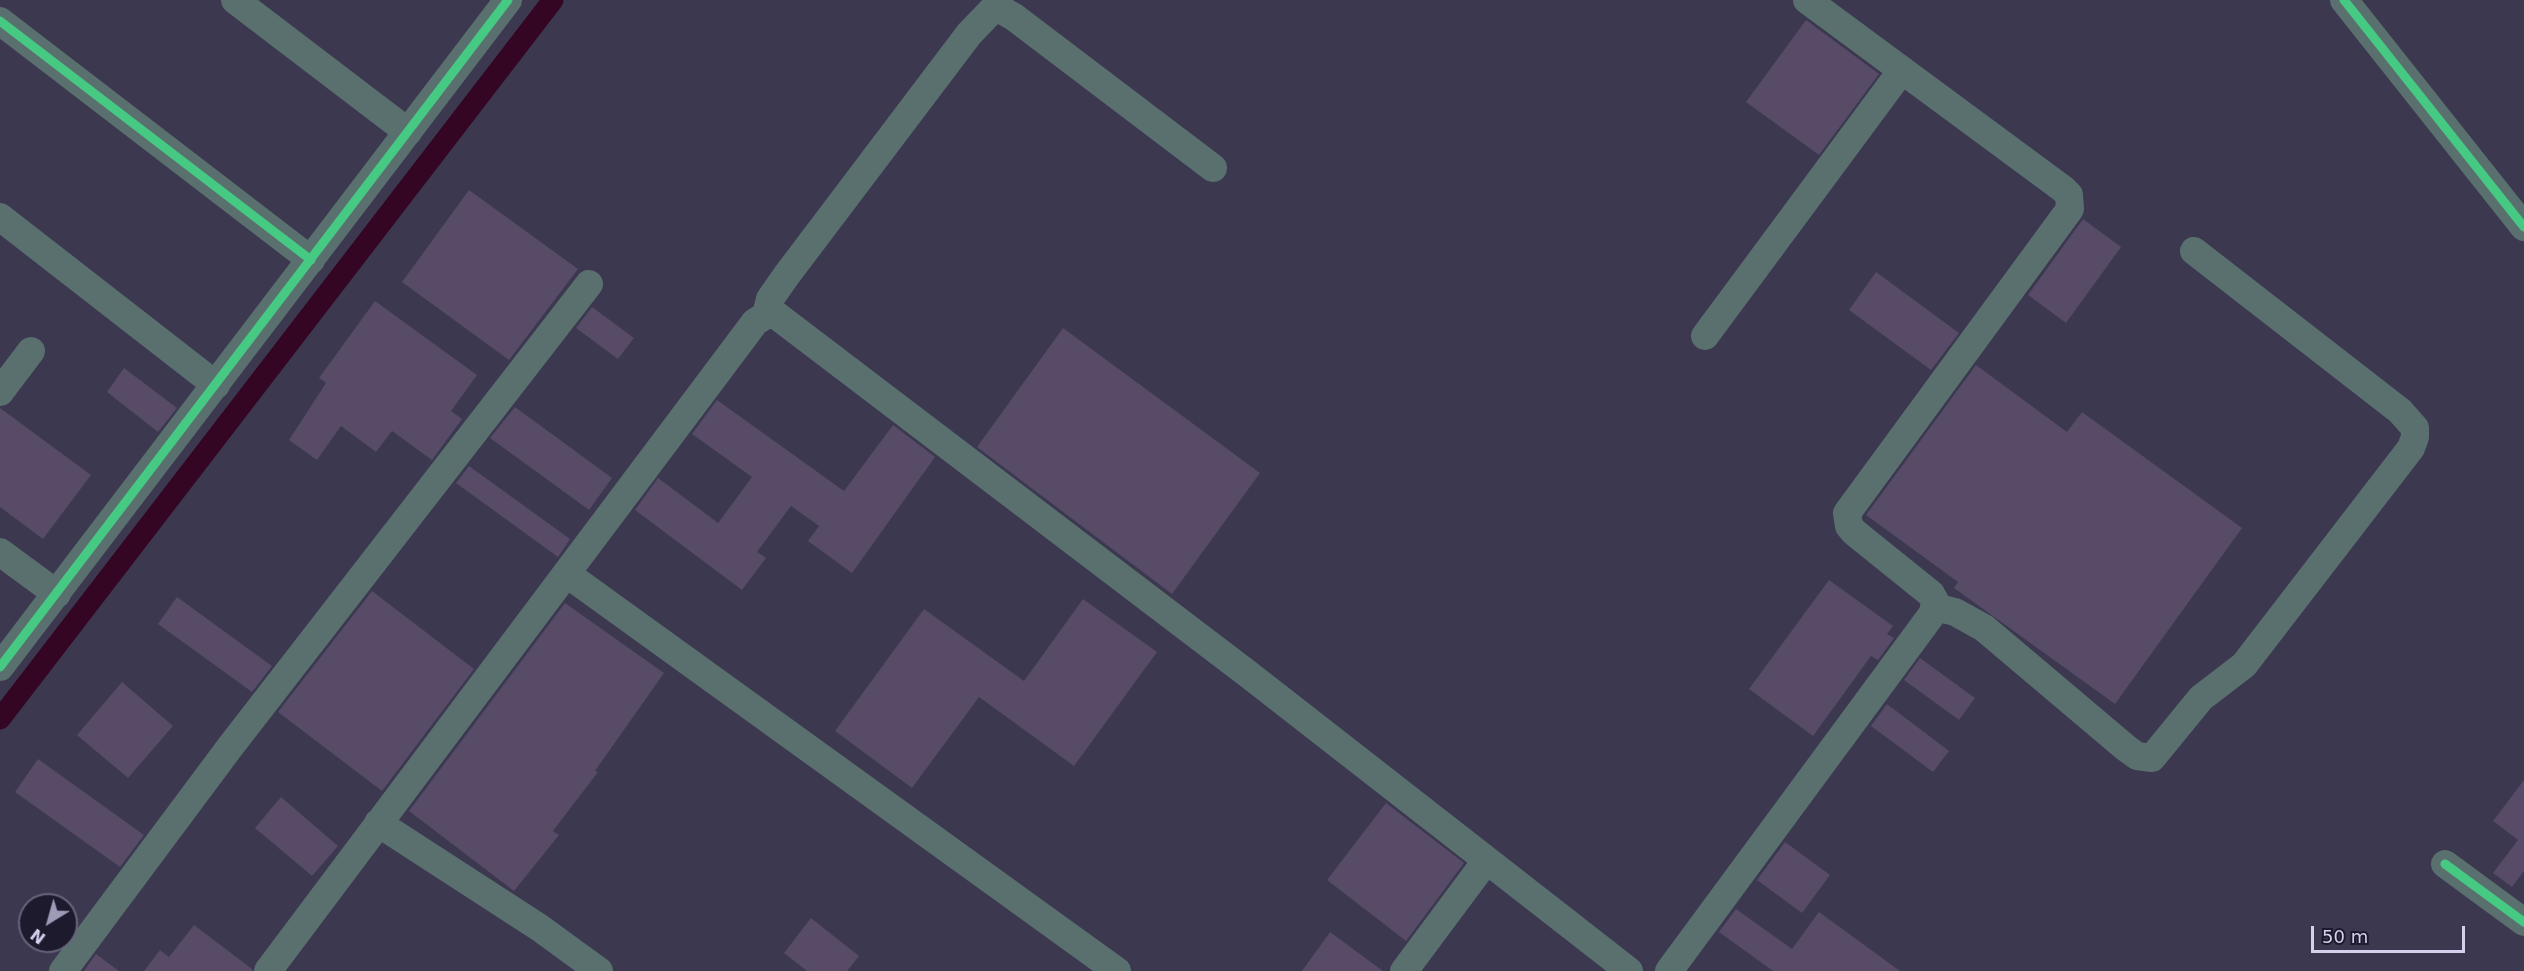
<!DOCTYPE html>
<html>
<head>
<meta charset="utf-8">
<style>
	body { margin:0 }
	#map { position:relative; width:2524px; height:971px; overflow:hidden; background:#3b3850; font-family:"DejaVu Sans",sans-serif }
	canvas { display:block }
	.north { position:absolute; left:18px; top:893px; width:60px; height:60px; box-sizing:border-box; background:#1d1a2e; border:2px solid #66637a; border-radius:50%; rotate:217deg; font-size:16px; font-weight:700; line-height:24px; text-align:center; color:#d3d1ed }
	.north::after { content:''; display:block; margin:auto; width:21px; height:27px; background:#9e9bb6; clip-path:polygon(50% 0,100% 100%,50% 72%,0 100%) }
	.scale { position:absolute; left:2311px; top:926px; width:154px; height:27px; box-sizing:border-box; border:3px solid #d3d1ed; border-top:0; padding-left:8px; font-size:18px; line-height:21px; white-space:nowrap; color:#d3d1ed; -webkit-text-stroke:4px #1d1a2e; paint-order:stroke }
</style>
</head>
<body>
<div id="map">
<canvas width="2524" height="971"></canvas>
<div class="north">N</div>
<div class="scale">50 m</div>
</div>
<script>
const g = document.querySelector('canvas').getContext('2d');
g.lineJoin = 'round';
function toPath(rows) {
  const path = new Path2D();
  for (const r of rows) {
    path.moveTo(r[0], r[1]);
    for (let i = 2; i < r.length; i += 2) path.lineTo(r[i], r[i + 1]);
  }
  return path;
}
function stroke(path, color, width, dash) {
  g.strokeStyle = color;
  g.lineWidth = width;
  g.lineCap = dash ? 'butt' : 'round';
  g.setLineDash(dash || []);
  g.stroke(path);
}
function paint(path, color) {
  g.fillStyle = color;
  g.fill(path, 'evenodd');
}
const canal = toPath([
	[0,719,553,0]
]);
const building = toPath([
	[1806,20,1879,74,1819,155,1746,102],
	[469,190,578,269,509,360,402,282],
	[2083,219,2121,247,2066,323,2028,295],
	[1876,272,1959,333,1931,370,1849,310],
	[375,301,477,375,451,411,462,419,432,460,392,431,376,452,341,426,317,460,289,440,326,383,319,378],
	[592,307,634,338,618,359,576,328],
	[1063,328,1260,473,1172,594,977,447],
	[1976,365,2067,432,2082,412,2242,528,2115,704,1954,588,1958,582,1866,515],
	[124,368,177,408,158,432,107,392],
	[717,400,844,491,893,425,935,457,852,573,808,541,819,526,791,506,757,552,766,558,742,590,635,510,658,478,718,523,752,477,692,434],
	[515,407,612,478,589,510,490,438],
	[0,408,91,475,43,539,0,507],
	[469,466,570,539,558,557,456,483],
	[1829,580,1893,626,1887,634,1894,638,1878,660,1871,656,1813,736,1749,689],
	[372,591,474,669,382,791,278,712],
	[177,597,272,666,252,692,158,624],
	[1083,599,1157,652,1074,766,979,697,912,788,835,731,924,609,1024,681],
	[565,603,664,673,595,771,598,772,553,831,559,835,514,891,409,811],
	[1920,658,1975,698,1959,720,1904,680],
	[122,682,173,726,128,778,77,735],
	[1887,704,1949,751,1933,772,1871,726],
	[38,759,144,835,120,867,15,792],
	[2524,780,2524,871,2512,887,2493,873,2518,840,2493,821],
	[281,797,338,846,312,876,255,828],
	[1386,803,1464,863,1406,941,1327,880],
	[1785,842,1830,875,1802,913,1757,880],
	[1736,909,1792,949,1819,912,1900,971,1773,971,1719,932],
	[811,918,859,956,847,971,807,971,784,953],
	[194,925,252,969,252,971,144,971,160,950,169,957],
	[1330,932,1383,971,1302,971],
	[96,954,119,971,84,971]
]);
const minor = toPath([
	[235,0,408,132],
	[2344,0,2524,227],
	[0,21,311,260],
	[0,217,216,385],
	[766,315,770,299,786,276,969,34,993,9,1000,9,1014,17,1213,168],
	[1705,336,1902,70],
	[0,392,31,351],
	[0,552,57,594],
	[567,574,1117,971],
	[1935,607,1955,612,1984,628,2126,748,2137,756,2152,758,2201,698,2244,665,2411,448,2415,437,2415,428,2400,411,2194,251],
	[0,667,508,0],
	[378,823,540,928,599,971],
	[2445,864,2524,922],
	[63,971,230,747,589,284],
	[268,971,755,322,766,315,776,315,1248,674,1629,971],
	[1404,971,1486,861],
	[1669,971,1933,613,1935,601,1931,594,1854,532,1849,526,1847,513,2070,209,2069,195,2063,189,1807,0]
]);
const cycleway = toPath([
	[2344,0,2524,227],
	[0,21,311,260],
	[0,667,508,0],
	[2445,864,2524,922]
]);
stroke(canal, '#350623', 21);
paint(building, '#574b68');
stroke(minor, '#5a706f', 28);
stroke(cycleway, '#46c982', 9);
</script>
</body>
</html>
